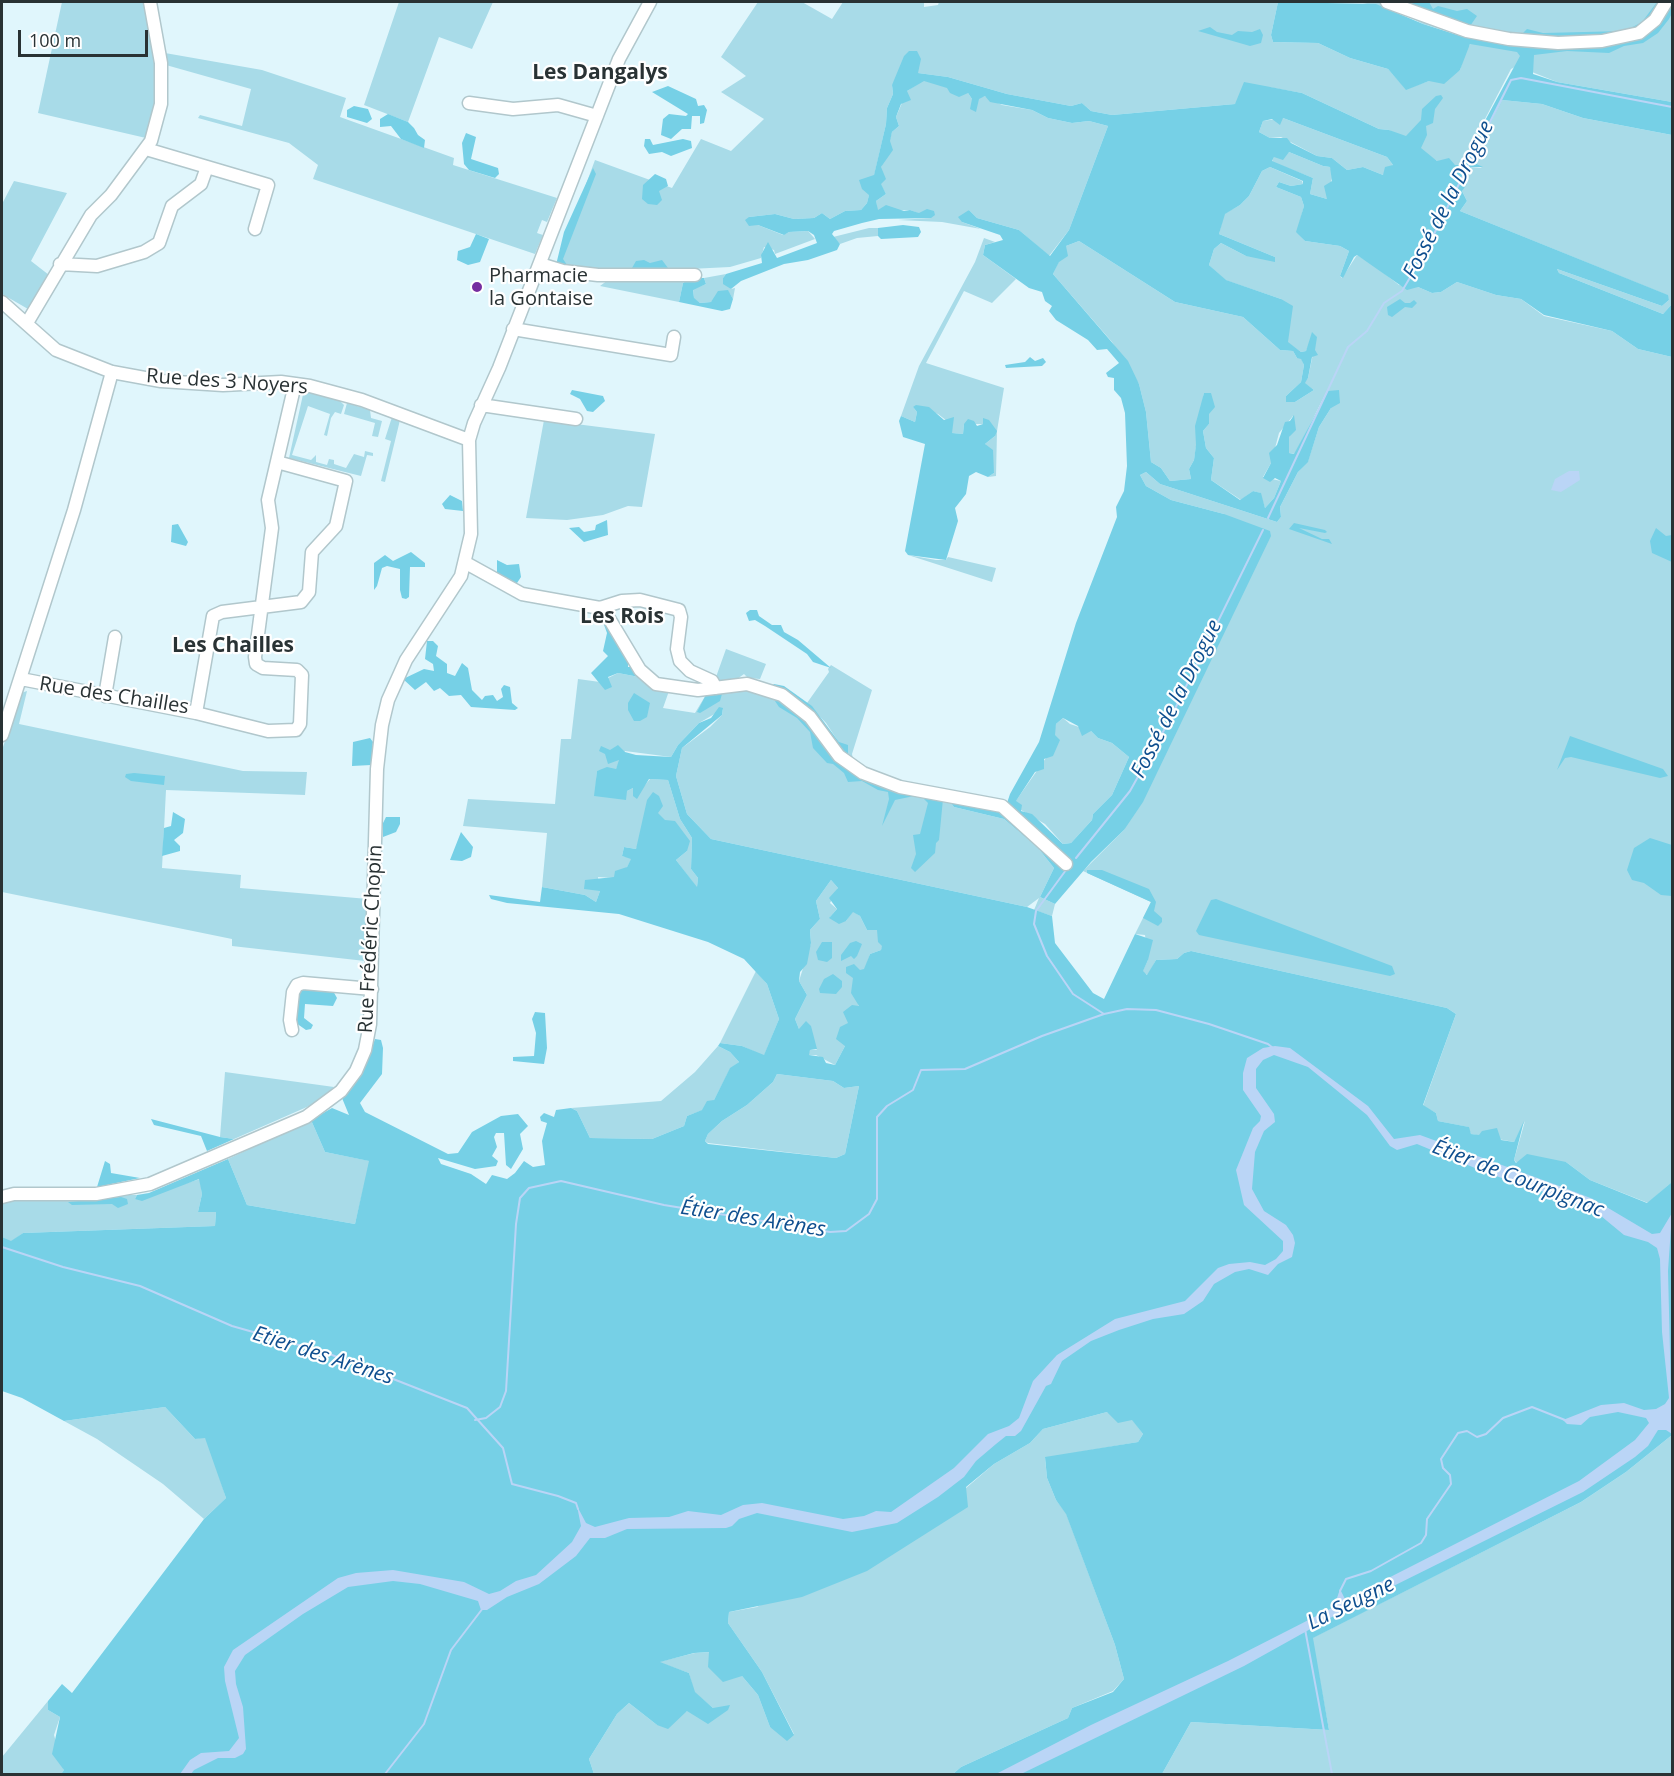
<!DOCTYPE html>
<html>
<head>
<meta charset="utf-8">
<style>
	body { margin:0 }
	#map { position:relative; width:1674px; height:1776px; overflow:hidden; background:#e0f6fc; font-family:"Open Sans",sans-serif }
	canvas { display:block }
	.frame { position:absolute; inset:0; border:3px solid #293234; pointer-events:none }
	.scale { position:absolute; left:18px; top:30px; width:130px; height:27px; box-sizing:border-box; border:3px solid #293234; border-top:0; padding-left:8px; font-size:18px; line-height:21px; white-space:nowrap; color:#293234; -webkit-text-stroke:4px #fff; paint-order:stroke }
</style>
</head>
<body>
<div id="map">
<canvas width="1674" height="1776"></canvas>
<div class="frame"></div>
<div class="scale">100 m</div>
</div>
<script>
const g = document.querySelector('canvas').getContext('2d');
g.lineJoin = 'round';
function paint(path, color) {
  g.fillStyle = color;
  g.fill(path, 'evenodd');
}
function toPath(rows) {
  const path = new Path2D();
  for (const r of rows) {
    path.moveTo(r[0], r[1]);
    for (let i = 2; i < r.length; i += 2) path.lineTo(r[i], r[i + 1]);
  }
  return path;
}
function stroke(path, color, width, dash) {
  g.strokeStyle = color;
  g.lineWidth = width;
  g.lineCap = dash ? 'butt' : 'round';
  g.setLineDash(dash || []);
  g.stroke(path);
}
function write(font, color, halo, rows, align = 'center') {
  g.font = font + ' "Open Sans",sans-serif';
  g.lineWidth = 4.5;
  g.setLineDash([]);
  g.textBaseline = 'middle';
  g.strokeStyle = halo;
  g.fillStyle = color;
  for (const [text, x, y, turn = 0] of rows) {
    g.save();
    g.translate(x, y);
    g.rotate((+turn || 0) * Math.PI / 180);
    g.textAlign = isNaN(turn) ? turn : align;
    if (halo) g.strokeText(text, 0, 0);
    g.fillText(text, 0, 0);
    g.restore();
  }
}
const green = toPath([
	[62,2,147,2,151,18,158,94,146,138,38,113],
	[399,2,493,2,472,49,439,37,408,122,364,105],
	[758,2,802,2,832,19,843,2,924,2,924,7,938,5,939,2,1278,2,1271,35,1273,42,1318,43,1350,58,1388,69,1406,89,1460,70,1466,50,1474,39,1423,24,1395,10,1358,2,1672,2,1672,102,1557,82,1517,66,1511,69,1461,165,1455,165,1437,161,1389,130,1379,129,1302,93,1268,87,1235,104,1112,115,1091,111,1082,103,1071,106,1007,94,948,77,918,73,892,85,893,94,887,108,886,124,874,176,867,203,861,210,845,211,830,219,822,213,814,218,794,219,775,214,749,217,758,225,783,235,789,232,808,231,815,239,775,254,774,250,764,247,761,258,730,267,609,273,556,265,595,160,672,188,701,139,731,151,764,119,721,92,746,76,721,57],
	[165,53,262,70,346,98,340,117,454,158,453,165,557,198,547,222,542,220,537,233,543,235,535,254,313,179,318,165,289,143,198,118,200,115,242,126,251,89,166,65],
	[924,80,968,93,972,99,985,96,1002,105,1032,110,1048,118,1072,123,1089,121,1108,126,1069,230,1049,256,1019,230,977,218,969,210,962,222,981,229,942,222,898,220,931,218,910,210,877,211,876,201,886,194,880,184,881,167,892,132,899,126,896,117,907,91],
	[1502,100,1542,104,1583,118,1672,135,1672,304,1663,314,1559,273,1557,269,1662,306,1669,300,1667,295,1460,211,1467,201,1462,191,1465,178,1470,167,1482,168,1472,162],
	[1283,118,1387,157,1393,165,1383,175,1363,167,1347,170,1332,158,1317,156,1281,137,1270,138,1259,132,1263,121],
	[1289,152,1323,166,1330,167,1333,174,1327,199,1310,194,1313,178,1272,162,1274,156],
	[1270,167,1302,181,1303,184,1291,186,1279,182,1276,187,1301,197,1304,206,1297,232,1305,241,1340,246,1349,251,1340,276,1342,278,1357,255,1371,263,1399,285,1418,287,1432,293,1441,292,1457,282,1496,295,1521,299,1544,316,1612,331,1638,349,1672,357,1672,1182,1648,1203,1590,1180,1566,1162,1517,1163,1514,1160,1525,1121,1514,1142,1471,1134,1468,1127,1438,1121,1436,1113,1423,1106,1456,1014,1447,1008,1191,951,1184,953,1177,959,1156,960,1148,975,1142,972,1148,960,1145,935,1135,934,1151,902,1083,871,1124,830,1224,514,1171,500,1146,486,1140,475,1146,472,1160,484,1277,522,1281,517,1280,507,1298,472,1308,461,1319,427,1331,408,1327,391,1295,454,1289,453,1289,437,1294,426,1293,416,1279,433,1271,463,1263,477,1281,481,1274,498,1265,508,1260,493,1253,491,1241,500,1211,480,1214,458,1206,448,1203,431,1209,424,1204,393,1194,460,1189,469,1191,479,1170,481,1161,468,1151,462,1146,412,1139,384,1112,342,1053,274,1066,246,1079,241,1175,302,1243,317,1280,350,1293,351,1297,358,1301,358,1304,365,1301,382,1286,396,1295,402,1314,390,1304,383,1308,378,1315,344,1310,342,1306,351,1301,352,1288,343,1281,299,1225,280,1209,265,1214,249,1221,243,1246,256,1275,257,1219,234,1224,214,1240,205,1249,196,1262,171],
	[14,181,67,193,31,261,49,275,28,309,2,294,2,204],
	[869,228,878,228,878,236,857,238,840,244,833,237],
	[984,238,995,242,985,245,983,255,1016,279,992,303,964,291,926,363,1004,388,997,431,996,476,988,477,994,473,985,444,995,436,984,424,964,424,963,434,951,433,951,424,938,414,913,407,917,412,915,422,901,416,919,366,975,262],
	[726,274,723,278,731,289,735,288,733,299,728,291,711,302,700,303,694,299,693,289,706,284,704,278],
	[691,278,683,283,679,302,600,286,608,280],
	[304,390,340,401,344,405,341,414,335,412,331,418,327,436,324,435,330,414,308,406,292,455,311,460,316,455,316,462,327,465,329,459,334,460,334,464,346,468,354,454,364,457,365,451,373,453,373,456,367,455,361,476,289,458],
	[347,403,370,410,371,418,382,421,378,437,372,436,375,423,344,414],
	[392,417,400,420,385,482,381,481,391,441,385,439],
	[544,420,655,434,642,507,628,506,603,515,567,520,526,518],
	[908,555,936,560,946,560,948,557,996,568,992,582],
	[726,649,766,664,760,679,748,678,744,674,733,682,718,680,716,677],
	[831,665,872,690,852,754,854,765,826,723,807,703,829,672,828,669],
	[618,673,644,678,669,691,663,708,695,713,707,693,745,687,791,705,842,764,948,799,954,807,1004,819,1038,848,1054,868,1040,897,1055,904,1052,916,1034,910,1039,898,1027,907,711,839,687,814,676,776,682,748,710,727,722,715,723,709,699,723,678,745,671,757,625,751,616,769,597,771,595,796,627,791,633,788,640,791,650,779,668,780,680,819,692,838,691,869,698,878,697,888,676,860,687,851,657,813,659,796,636,849,624,847,622,856,632,858,627,867,614,878,598,877,600,891,596,902,585,895,542,887,547,833,463,826,468,799,555,804,561,739,571,739,578,679,600,682],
	[27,691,19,724,243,771,307,772,305,795,166,790,162,868,241,875,240,888,368,899,365,961,232,946,232,939,2,892,2,750,21,693],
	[1063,718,1070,724,1091,731,1098,738,1112,743,1129,757,1112,795,1093,814,1092,820,1071,843,1063,844,1045,824,1021,810,1015,802,1048,755,1056,724],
	[831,880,838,888,830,903,837,909,830,917,846,921,853,911,860,916,867,930,877,929,883,945,881,950,870,954,865,969,853,978,859,1007,848,1023,845,1046,835,1065,816,1055,808,1055,810,1050,817,1050,799,1029,795,1019,807,995,799,981,811,943,810,930,820,919,816,901],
	[756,971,767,984,779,1019,764,1056,742,1046,720,1043],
	[718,1046,730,1052,739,1062,730,1069,714,1100,703,1110,687,1116,684,1126,652,1139,590,1138,577,1111,571,1108,661,1101,695,1072],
	[225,1072,334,1087,316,1103,234,1139,220,1137],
	[777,1074,833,1081,844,1088,859,1086,845,1154,836,1158,708,1143,705,1141,708,1134,722,1121,747,1105,773,1082],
	[311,1120,325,1152,370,1161,355,1224,247,1205,228,1159],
	[200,1179,202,1194,198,1212,216,1212,215,1226,23,1233,11,1242,2,1237,2,1201,129,1195,137,1195,135,1199],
	[165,1407,195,1439,205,1437,211,1450,226,1498,204,1519,163,1484,97,1439,64,1421],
	[1107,1412,1132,1419,1143,1434,1138,1442,1045,1458,1047,1478,1056,1500,1066,1513,1115,1645,1124,1679,1113,1691,1072,1708,1068,1718,961,1767,953,1774,594,1774,589,1759,617,1714,629,1703,657,1725,687,1711,713,1708,694,1692,689,1673,658,1662,695,1653,710,1652,742,1676,758,1695,770,1727,794,1734,762,1672,728,1623,729,1612,757,1607,966,1488,994,1464,1030,1443,1043,1429],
	[1672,1435,1672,1774,1162,1774,1191,1722,1329,1730,1312,1638,1581,1502,1626,1472],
	[48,1701,48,1710,60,1717,54,1735,64,1770,61,1774,2,1774,2,1757]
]);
const forest = toPath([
	[1278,2,1376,4,1423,24,1464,37,1519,37,1527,29,1543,33,1625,31,1642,22,1657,2,1672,2,1672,13,1669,19,1658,33,1643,43,1624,46,1609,53,1567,51,1534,55,1533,74,1557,82,1672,102,1672,135,1583,118,1542,104,1502,100,1472,162,1483,167,1471,167,1465,178,1467,184,1462,191,1467,201,1460,211,1668,295,1669,300,1662,306,1557,269,1559,273,1663,314,1672,304,1672,357,1638,349,1612,331,1544,315,1521,299,1496,295,1457,282,1441,292,1432,293,1418,287,1407,290,1357,255,1354,257,1343,278,1340,276,1349,251,1340,246,1305,241,1296,232,1304,206,1301,197,1276,187,1279,182,1291,186,1303,184,1303,181,1270,167,1262,171,1249,196,1240,205,1225,214,1219,234,1275,257,1275,262,1246,256,1221,243,1214,249,1209,265,1226,280,1281,299,1293,306,1288,342,1301,352,1306,351,1312,332,1317,337,1315,350,1318,355,1312,357,1308,378,1305,383,1314,390,1295,402,1286,402,1286,396,1301,382,1304,365,1301,359,1297,358,1293,351,1280,350,1243,317,1175,302,1079,241,1066,246,1068,256,1059,262,1053,274,1128,361,1139,384,1146,412,1151,462,1161,468,1170,481,1191,479,1189,469,1194,460,1196,445,1195,426,1204,393,1211,393,1215,407,1209,414,1209,424,1203,431,1206,448,1214,458,1211,480,1240,500,1253,491,1261,493,1265,508,1274,498,1281,481,1275,478,1270,482,1263,478,1271,463,1269,453,1277,445,1285,422,1290,421,1294,415,1296,430,1289,437,1289,453,1294,454,1328,391,1339,390,1340,403,1331,408,1319,427,1308,462,1298,472,1280,507,1281,517,1277,522,1160,484,1146,472,1140,475,1146,486,1171,500,1224,514,1270,531,1271,536,1143,802,1124,830,1091,862,1055,904,1040,897,1054,868,1038,848,1004,819,954,807,948,799,1006,806,1010,794,1039,742,1076,623,1117,517,1116,507,1124,491,1127,466,1125,413,1121,398,1114,390,1114,378,1108,377,1106,373,1119,363,1107,349,1097,350,1088,340,1056,320,1049,311,1052,306,1045,301,1042,292,1029,288,983,255,985,245,1003,240,1000,235,962,222,958,217,969,210,977,218,1019,230,1050,256,1069,230,1108,126,1089,121,1072,123,1048,118,1032,110,990,102,985,96,979,99,976,112,970,109,972,99,968,93,959,97,950,93,947,88,924,81,907,91,911,100,901,104,896,117,899,126,892,132,890,141,893,150,881,167,886,179,881,184,886,194,876,201,878,210,886,205,904,211,910,210,919,213,927,209,934,211,935,215,931,218,879,219,862,223,834,231,832,234,840,244,837,250,808,260,784,264,741,281,731,289,723,284,723,278,726,274,762,263,761,255,768,242,777,258,817,243,814,235,808,231,789,232,784,235,758,225,749,226,745,220,749,217,775,214,794,219,814,218,822,213,830,219,845,211,861,210,867,203,869,195,862,189,859,180,874,175,886,124,887,108,893,94,892,85,904,56,909,51,917,51,921,59,918,73,948,77,1007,94,1071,106,1082,103,1091,111,1112,115,1235,104,1244,82,1302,93,1379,129,1389,130,1406,136,1421,120,1422,109,1436,96,1441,95,1443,98,1435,109,1433,123,1426,126,1427,135,1421,148,1437,161,1449,158,1455,165,1461,165,1520,56,1517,52,1470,44,1460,70,1444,84,1429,81,1406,90,1388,69,1350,58,1318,43,1273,42,1271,35],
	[1283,118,1387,157,1393,165,1385,167,1383,175,1363,167,1347,170,1332,158,1317,156,1291,143,1287,138,1270,138,1259,132,1263,121,1272,119,1280,125],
	[1289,152,1323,166,1330,167,1332,181,1324,186,1327,199,1310,194,1313,178,1272,161,1274,157,1283,160],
	[1063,718,1078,726,1082,736,1091,731,1098,738,1112,743,1129,757,1112,795,1093,814,1092,820,1071,843,1063,844,1032,814,1021,811,1022,805,1016,801,1035,772,1044,769,1044,759,1053,756,1060,740,1055,735,1056,724],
	[1397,2,1429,2,1433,9,1438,6,1457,11,1467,9,1477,16,1468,29],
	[1210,27,1217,32,1232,35,1238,31,1252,32,1260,29,1263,35,1261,43,1250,46,1198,31],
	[668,86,696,99,698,106,704,105,707,110,704,123,700,124,700,116,692,116,691,129,682,129,671,139,661,135,663,119,669,114,686,116,688,114,652,92],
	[354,106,368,109,372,119,367,123,347,117,347,110],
	[388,114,408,122,414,128,418,135,425,140,424,148,401,139,391,126,380,127,380,119],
	[466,133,476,137,471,159,498,168,499,174,495,178,469,170,464,164,462,143],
	[645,139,650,139,653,145,683,139,691,141,692,148,671,156,662,152,649,154,644,146],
	[593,168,596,174,563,259,567,265,556,265,564,232],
	[655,174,666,179,668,186,659,191,662,200,657,205,648,204,642,199,643,185],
	[903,225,919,227,921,232,918,237,881,239,878,236,878,228],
	[476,234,489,239,480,262,468,265,457,260,458,251,470,247],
	[644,260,650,263,662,260,671,272,633,272,632,268,636,261],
	[691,278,704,278,706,284,693,290,694,298,700,303,711,302,718,291,728,290,733,299,730,309,722,311,679,302,683,283],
	[1400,299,1405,303,1410,303,1414,300,1417,303,1412,308,1405,307,1392,317,1388,315,1387,307],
	[1030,357,1035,361,1043,358,1046,362,1042,366,1006,368,1005,365,1025,362],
	[572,390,603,396,605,401,593,412,587,411,580,399,570,394],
	[916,405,929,407,944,420,954,417,952,433,963,434,964,424,968,419,974,421,977,426,983,424,983,418,989,420,997,431,995,436,985,444,993,450,994,473,988,477,976,472,969,476,966,494,955,508,958,521,946,560,908,555,905,551,925,444,903,437,899,421,901,416,915,422,917,412,913,407],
	[450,495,462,501,463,511,445,509,442,504],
	[607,520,608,535,584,542,569,528,579,527,584,532,595,530,596,525],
	[1294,523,1325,530,1327,532,1325,533,1299,528,1322,539,1329,539,1332,544,1289,529],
	[178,524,188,542,186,546,171,542,172,525],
	[1656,528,1666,536,1672,535,1672,562,1652,553,1650,541],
	[411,552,425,563,425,567,410,567,409,597,406,599,402,598,400,590,400,569,387,566,382,568,377,586,374,590,374,563,385,555,393,561],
	[497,560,507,565,519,564,521,577,517,583,508,583,497,575],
	[750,610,757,610,759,616,772,625,781,625,784,632,798,640,831,668,813,662,807,654,765,626,755,620,749,621,746,613],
	[603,622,606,622,628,658,628,667,634,667,641,674,639,677,618,673,608,677,612,687,605,690,591,673,608,656,603,651,607,633],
	[427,641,433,641,438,646,436,656,447,664,447,673,455,676,462,663,468,668,472,690,482,700,485,696,493,695,497,701,503,697,501,689,504,685,510,687,512,703,518,708,515,710,471,707,461,695,449,696,440,688,434,691,426,682,415,690,403,679,424,669,434,671,433,664,425,659],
	[774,684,784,686,812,706,839,742,848,745,848,756,772,686],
	[719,691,722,694,720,701,700,713,697,712,707,693],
	[634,693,650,703,647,717,640,721,634,721,628,710,628,703],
	[778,698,807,720,825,746,915,794,914,796,895,800,882,826,889,799,888,792,878,790,862,781,848,782,844,773,833,764,827,763,813,748,810,732,797,718,779,707,775,701],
	[719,707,723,708,722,715,682,748,676,776,687,814,711,839,1027,907,1052,916,1055,943,1093,993,1104,999,1135,934,1153,940,1148,960,1143,971,1147,975,1156,960,1177,959,1184,953,1191,951,1447,1008,1456,1014,1423,1105,1436,1113,1438,1121,1469,1127,1471,1134,1479,1135,1482,1131,1497,1128,1501,1140,1514,1142,1524,1121,1514,1160,1516,1163,1527,1154,1566,1162,1590,1180,1647,1203,1672,1182,1672,1435,1626,1472,1581,1502,1313,1638,1329,1730,1191,1722,1162,1774,953,1774,961,1767,1068,1718,1072,1708,1113,1692,1124,1679,1115,1645,1066,1514,1056,1500,1047,1478,1045,1457,1138,1442,1143,1434,1132,1420,1118,1423,1107,1412,1043,1429,1030,1443,994,1464,966,1487,968,1507,867,1571,802,1597,729,1612,728,1623,762,1672,794,1735,787,1741,770,1727,758,1695,742,1676,723,1682,708,1667,709,1652,694,1653,660,1662,689,1673,695,1692,713,1708,730,1705,728,1710,708,1724,687,1711,668,1729,657,1725,629,1703,617,1714,589,1759,594,1774,61,1774,64,1770,52,1754,60,1717,48,1710,48,1701,62,1684,72,1693,204,1519,226,1498,205,1438,195,1439,165,1407,64,1421,22,1398,2,1391,2,1237,11,1241,23,1233,215,1226,216,1212,198,1212,202,1194,199,1179,142,1201,135,1199,137,1195,149,1193,228,1159,247,1205,355,1224,369,1161,325,1152,311,1120,332,1108,349,1115,342,1098,365,1066,375,1039,381,1040,383,1048,382,1074,360,1103,365,1112,448,1154,458,1153,472,1132,501,1116,518,1114,528,1126,520,1134,523,1149,511,1169,506,1165,504,1133,496,1133,494,1137,497,1147,492,1156,498,1161,496,1166,475,1169,438,1158,441,1164,471,1174,486,1184,492,1175,507,1179,515,1173,524,1161,533,1167,545,1165,542,1141,547,1123,541,1121,540,1117,544,1113,554,1117,556,1110,571,1108,577,1111,590,1138,652,1139,684,1126,687,1116,702,1110,707,1101,714,1100,730,1068,739,1062,730,1052,718,1046,720,1043,742,1046,764,1055,779,1019,767,984,744,959,708,942,619,914,507,903,491,899,489,895,540,902,542,887,585,895,596,902,600,891,584,889,585,880,614,877,615,871,627,867,631,859,622,856,624,847,636,849,647,800,653,792,659,796,663,806,658,813,665,820,675,821,690,841,687,851,676,860,697,887,698,878,691,869,692,838,680,819,668,780,649,779,637,799,633,796,633,788,627,791,626,800,594,796,597,771,607,767,616,769,619,760,608,764,605,754,599,751,601,746,610,750,618,745,625,752,636,755,671,757,678,745,699,723,711,718],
	[831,880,838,888,829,898,837,909,829,918,839,924,846,921,853,912,860,916,867,930,877,930,878,942,882,946,881,950,870,954,864,969,860,970,854,964,846,967,846,973,853,978,851,993,859,1006,852,1005,843,1012,848,1023,840,1027,836,1039,845,1046,835,1065,826,1063,823,1057,809,1055,810,1050,817,1049,811,1026,806,1021,799,1029,795,1019,807,995,799,981,800,972,807,964,811,943,810,930,820,919,816,901],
	[777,1074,833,1081,844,1088,859,1086,845,1154,836,1158,708,1144,705,1141,708,1134,722,1121,747,1105,773,1082],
	[1570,736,1663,769,1668,776,1660,778,1571,757,1565,758,1557,770],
	[370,738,373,742,371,765,352,766,353,742],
	[134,773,165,776,164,785,131,781,125,777,126,774],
	[926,796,943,799,939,840,936,843,935,853,915,872,911,868,916,854,913,835,920,834,928,803,924,799],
	[173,812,185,819,183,833,174,840,180,846,180,851,162,856,164,828,171,826],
	[386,817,400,817,400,824,396,832,383,837,383,823],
	[461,832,473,847,471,857,462,861,450,860],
	[1650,838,1672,845,1672,896,1661,895,1644,883,1632,880,1627,870,1634,848],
	[1087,870,1102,870,1149,889,1156,902,1154,911,1162,918,1162,922,1158,926,1143,918,1151,902,1087,873],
	[1216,899,1392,966,1395,974,1390,976,1199,935,1196,931,1211,900],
	[856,941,862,944,857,956,854,959,851,956,841,961,841,955,850,943],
	[822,942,832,942,832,958,827,962,818,960,816,952],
	[833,974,842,981,842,987,836,994,820,993,819,989,824,979],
	[303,988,332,989,337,998,333,1006,305,1004,304,1018,313,1025,311,1029,306,1030,296,1023,294,1015,297,993],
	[535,1012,545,1013,547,1048,544,1064,513,1061,513,1057,534,1056,536,1033,532,1019],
	[151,1119,220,1137,234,1139,207,1151,201,1136,154,1125],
	[105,1161,110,1164,111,1173,140,1178,97,1187],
	[121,1197,127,1199,128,1204,118,1208,112,1204,72,1205,68,1202]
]);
const water = toPath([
	[1569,471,1579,471,1580,480,1561,492,1551,490,1555,479],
	[1275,1046,1290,1048,1368,1106,1394,1139,1420,1135,1562,1187,1593,1199,1652,1234,1660,1233,1672,1213,1668,1271,1672,1434,1666,1430,1658,1430,1648,1446,1635,1457,1583,1492,1341,1612,1244,1666,1021,1774,996,1774,1091,1725,1228,1661,1334,1607,1340,1589,1345,1599,1349,1598,1579,1481,1635,1440,1649,1423,1646,1418,1618,1412,1590,1417,1581,1425,1567,1424,1563,1420,1601,1405,1624,1403,1644,1410,1656,1409,1665,1404,1669,1398,1662,1332,1660,1259,1657,1248,1648,1242,1624,1235,1601,1216,1574,1202,1487,1173,1417,1144,1397,1150,1390,1146,1367,1115,1308,1067,1274,1055,1263,1060,1256,1069,1256,1088,1274,1114,1275,1122,1264,1131,1255,1152,1252,1189,1264,1211,1286,1225,1293,1235,1295,1243,1292,1257,1278,1264,1268,1275,1249,1269,1235,1272,1214,1284,1203,1301,1184,1314,1153,1319,1119,1330,1091,1341,1062,1361,1051,1384,1046,1386,1021,1431,1015,1436,1006,1436,996,1444,976,1461,964,1477,938,1497,897,1523,852,1532,757,1513,739,1519,732,1526,726,1528,627,1529,605,1538,590,1538,576,1556,539,1584,507,1597,487,1610,481,1610,478,1601,420,1584,393,1581,348,1587,303,1614,245,1655,235,1671,236,1684,243,1707,246,1749,243,1754,235,1758,218,1758,194,1770,191,1774,180,1774,190,1760,201,1753,229,1751,239,1738,225,1681,224,1667,233,1650,338,1578,356,1573,393,1570,464,1582,489,1594,500,1591,516,1581,536,1575,572,1542,581,1526,577,1506,586,1523,595,1527,629,1518,669,1517,688,1511,721,1515,743,1505,762,1503,843,1519,864,1516,876,1511,891,1512,954,1468,988,1434,1009,1426,1019,1418,1033,1381,1057,1355,1115,1319,1185,1301,1218,1268,1229,1264,1250,1262,1265,1265,1276,1259,1283,1251,1283,1241,1244,1205,1236,1170,1253,1128,1260,1121,1261,1116,1243,1090,1243,1073,1247,1058,1263,1048]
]);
const stream = toPath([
	[1268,518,1348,347,1367,331,1384,303,1402,291,1424,254,1511,80,1521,78,1672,107],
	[1076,858,1130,791,1168,723,1263,530],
	[1066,870,1036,911,1034,924,1047,956,1073,994,1104,1014],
	[2,1247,63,1267,140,1286,232,1326,327,1353,467,1408,503,1448,512,1484,558,1496,576,1503,578,1509],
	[475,1420,486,1418,500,1407,506,1391,516,1224,520,1198,529,1188,561,1181,664,1205,830,1232,846,1231,869,1214,877,1199,877,1117,887,1106,913,1090,921,1070,965,1069,1042,1036,1104,1014,1127,1009,1156,1010,1209,1024,1268,1044,1273,1048],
	[1340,1591,1346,1579,1371,1571,1421,1543,1426,1535,1427,1519,1451,1484,1450,1475,1443,1468,1441,1459,1458,1433,1467,1431,1477,1437,1486,1434,1503,1418,1532,1407,1565,1420],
	[1305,1629,1332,1774],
	[385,1774,424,1724,451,1650,483,1608]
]);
const minor = toPath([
	[1387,2,1467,31,1509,39,1558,43,1602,41,1639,33,1655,20,1666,2],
	[469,103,513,109,558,105,597,116],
	[146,149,268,185,255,229],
	[60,264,97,266,144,252,159,243,172,206,201,184,207,167],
	[540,264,563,271,598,275,695,275],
	[2,302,56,350,112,372,161,381,223,385,281,382,310,386,362,400,469,440],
	[27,323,91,215,111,195,151,141,161,104,161,63,150,2],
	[513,329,671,355,674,337],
	[481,405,576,419],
	[466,563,522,594,600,608,610,620,640,670,656,684,698,690,747,684,782,695,810,717,839,756,863,773,900,787,1002,806,1066,864],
	[600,608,622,601,640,600,679,610,681,617,677,649,680,661,690,671,712,681,716,688],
	[21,679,196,713,213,616,222,612,301,602,309,592,312,552,336,526,346,481,277,462],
	[105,696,115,637],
	[196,713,268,731,296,730,300,724,302,675,297,670,263,668,256,664,255,657,272,528,268,500,295,384],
	[2,735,74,510,112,372],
	[292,1030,290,1020,293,992,297,985,303,983,372,989],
	[2,1197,14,1194,96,1194,150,1184,306,1117,341,1091,356,1071,365,1050,370,1024,377,769,382,725,388,700,406,660,461,576,471,534,469,440,474,423,499,368,619,59,650,2]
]);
const markers = [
	[477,287,6,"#762da0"]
];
const poiNames = [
	["Pharmacie",489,276],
	["la Gontaise",489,299]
];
const streetNames = [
	["Rue des 3 Noyers",227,382,4],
	["Rue des Chailles",114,696,9],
	["Rue Frédéric Chopin",371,939,-87]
];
const neighbourhoodNames = [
	["Les Dangalys",600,73],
	["Les Rois",622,617],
	["Les Chailles",233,646]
];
const waterNames = [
	["Fossé de la Drogue",1449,200,-63],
	["Fossé de la Drogue",1177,699,-63],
	["Étier de Courpignac",1518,1179,21],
	["Étier des Arènes",753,1219,9],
	["Etier des Arènes",323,1356,18],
	["La Seugne",1351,1604,-26]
];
paint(green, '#a8dbe8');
paint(forest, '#76d0e6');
paint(water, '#bad5f6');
stroke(stream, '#bad5f6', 2);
stroke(minor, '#b1c7cc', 15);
stroke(minor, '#fff', 12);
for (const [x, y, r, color] of markers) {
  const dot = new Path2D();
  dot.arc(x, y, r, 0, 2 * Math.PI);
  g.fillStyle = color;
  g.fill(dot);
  stroke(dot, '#fff', 2);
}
write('20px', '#293234', '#fff', poiNames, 'left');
write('20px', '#293234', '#fff', streetNames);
write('bold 21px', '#293234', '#fff', neighbourhoodNames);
write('italic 21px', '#0f4f8f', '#fff', waterNames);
</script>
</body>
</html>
